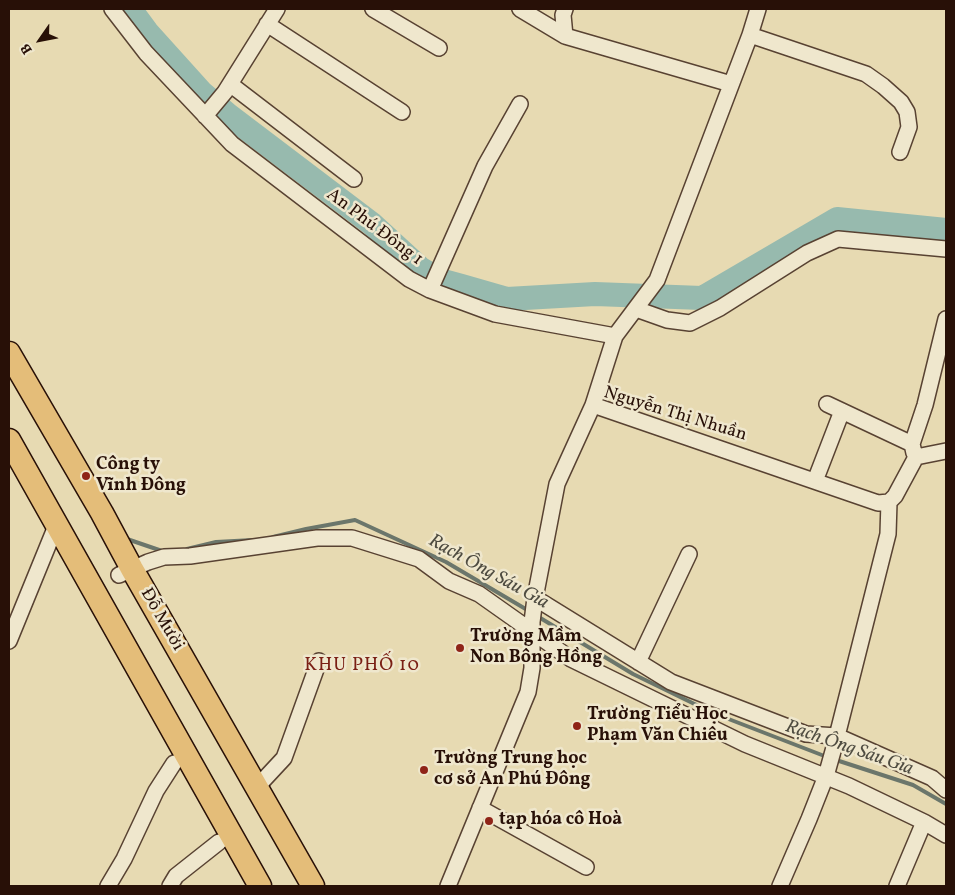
<!DOCTYPE html>
<html>
<head>
<meta charset="utf-8">
<style>
	body { margin:0 }
	#map { position:relative; width:955px; height:895px; overflow:hidden; background:#e7dab2; font-family:Vollkorn,serif }
	canvas { display:block }
	.frame { position:absolute; inset:0; border:10px solid #281007; pointer-events:none }
	.north { position:absolute; left:15px; top:15px; width:50px; height:50px; -webkit-text-stroke:4px #efe7cd; paint-order:stroke; rotate:237deg; font-size:14px; font-weight:700; line-height:20px; text-align:center; color:#281007 }
	.north::after { content:''; display:block; margin:auto; width:18px; height:22px; background:#281007; clip-path:polygon(50% 0,100% 100%,50% 72%,0 100%) }
</style>
</head>
<body>
<div id="map">
<canvas width="955" height="895"></canvas>
<div class="frame"></div>
<div class="north">B</div>
</div>
<script>
const g = document.querySelector('canvas').getContext('2d');
g.lineJoin = 'round';
function toPath(rows) {
  const path = new Path2D();
  for (const r of rows) {
    path.moveTo(r[0], r[1]);
    for (let i = 2; i < r.length; i += 2) path.lineTo(r[i], r[i + 1]);
  }
  return path;
}
function stroke(path, color, width, dash) {
  g.strokeStyle = color;
  g.lineWidth = width;
  g.lineCap = dash ? 'butt' : 'round';
  g.setLineDash(dash || []);
  g.stroke(path);
}
function write(font, color, halo, rows, align = 'center') {
  g.font = font + ' Vollkorn,serif';
  g.lineWidth = 5;
  g.setLineDash([]);
  g.textBaseline = 'middle';
  g.strokeStyle = halo;
  g.fillStyle = color;
  for (const [text, x, y, turn = 0] of rows) {
    g.save();
    g.translate(x, y);
    g.rotate((+turn || 0) * Math.PI / 180);
    g.textAlign = isNaN(turn) ? turn : align;
    if (halo) g.strokeText(text, 0, 0);
    g.fillText(text, 0, 0);
    g.restore();
  }
}
const stream = toPath([
	[273,537,306,529,355,520,446,562,529,611],
	[127,539,165,552],
	[187,549,216,542,253,540],
	[537,616,633,674,713,713,827,757],
	[833,759,913,785,946,804]
]);
const river = toPath([
	[130,9,147,32,202,93,227,114,372,224,421,269,440,280,462,286,507,299,595,294,702,298,837,219,946,230]
]);
const minor = toPath([
	[112,9,146,53,232,144,409,279,430,290,495,314,615,336],
	[373,9,439,48],
	[520,9,565,36,731,84],
	[565,9,563,15,565,36],
	[267,24,402,112],
	[750,35,866,74,883,86,901,102,907,112,909,127,900,152],
	[230,84,354,179],
	[205,116,225,92,277,9],
	[430,290,485,166,520,104],
	[636,309,667,320,690,323,720,308,807,253,838,239,946,249],
	[827,404,912,444,914,453],
	[593,405,878,503,889,502,895,496,916,457,946,451],
	[912,444,925,405,946,319],
	[815,481,842,411],
	[119,575,148,562,164,557,190,556,317,538,352,538,419,559,449,581,479,594,571,659,745,744,849,786,924,822,946,835],
	[535,598,671,682,806,734,837,736,932,778,946,790],
	[9,641,56,526],
	[638,662,689,554],
	[257,787,284,758,319,661],
	[480,808,586,867],
	[108,886,124,859,156,791,174,763],
	[170,886,176,876,219,842],
	[448,886,528,692,532,668,532,622,535,598,557,484,593,405,615,336,657,280,750,35,758,9],
	[780,886,809,819,826,776,835,744,888,534,889,502],
	[897,886,924,822]
]);
const highway = toPath([
	[9,353,102,513,132,569,313,886],
	[9,440,260,886]
]);
const markers = [
	[86,476,5,"#8f2418"],
	[460,648,5,"#8f2418"],
	[577,726,5,"#8f2418"],
	[424,770,5,"#8f2418"],
	[489,821,5,"#8f2418"]
];
const streetNames = [
	["An Phú Đông 1",374,228,37],
	["Nguyễn Thị Nhuần",675,415,17],
	["Đỗ Mười",161,620,60]
];
const poiNames = [
	["Công ty",96,466],
	["Vĩnh Đông",96,487],
	["Trường Mầm",470,638],
	["Non Bông Hồng",470,659],
	["Trường Tiểu Học",587,716],
	["Phạm Văn Chiêu",587,737],
	["Trường Trung học",434,760],
	["cơ sở An Phú Đông",434,781],
	["tạp hóa cô Hoà",499,821]
];
const waterNames = [
	["Rạch Ông Sáu Gia",488,573,29],
	["Rạch Ông Sáu Gia",849,749,19]
];
const neighbourhoodNames = [
	["KHU PHỐ 10",362,667]
];
stroke(stream, '#6b766b', 4);
stroke(river, '#97baae', 24);
stroke(minor, '#584232', 18);
stroke(highway, '#281007', 25);
stroke(minor, '#efe7cd', 15);
stroke(highway, '#e4bd79', 22);
for (const [x, y, r, color] of markers) {
  const dot = new Path2D();
  dot.arc(x, y, r, 0, 2 * Math.PI);
  g.fillStyle = color;
  g.fill(dot);
  stroke(dot, '#efe7cd', 2);
}
write('18px', '#281007', '#efe7cd', streetNames);
write('bold 18px', '#281007', '#efe7cd', poiNames, 'left');
write('italic 19px', '#4f4c41', '#efe7cd', waterNames);
g.letterSpacing = '1px';
write('19px', '#7a1f14', '#efe7cd', neighbourhoodNames);
g.letterSpacing = '0px';
</script>
</body>
</html>
